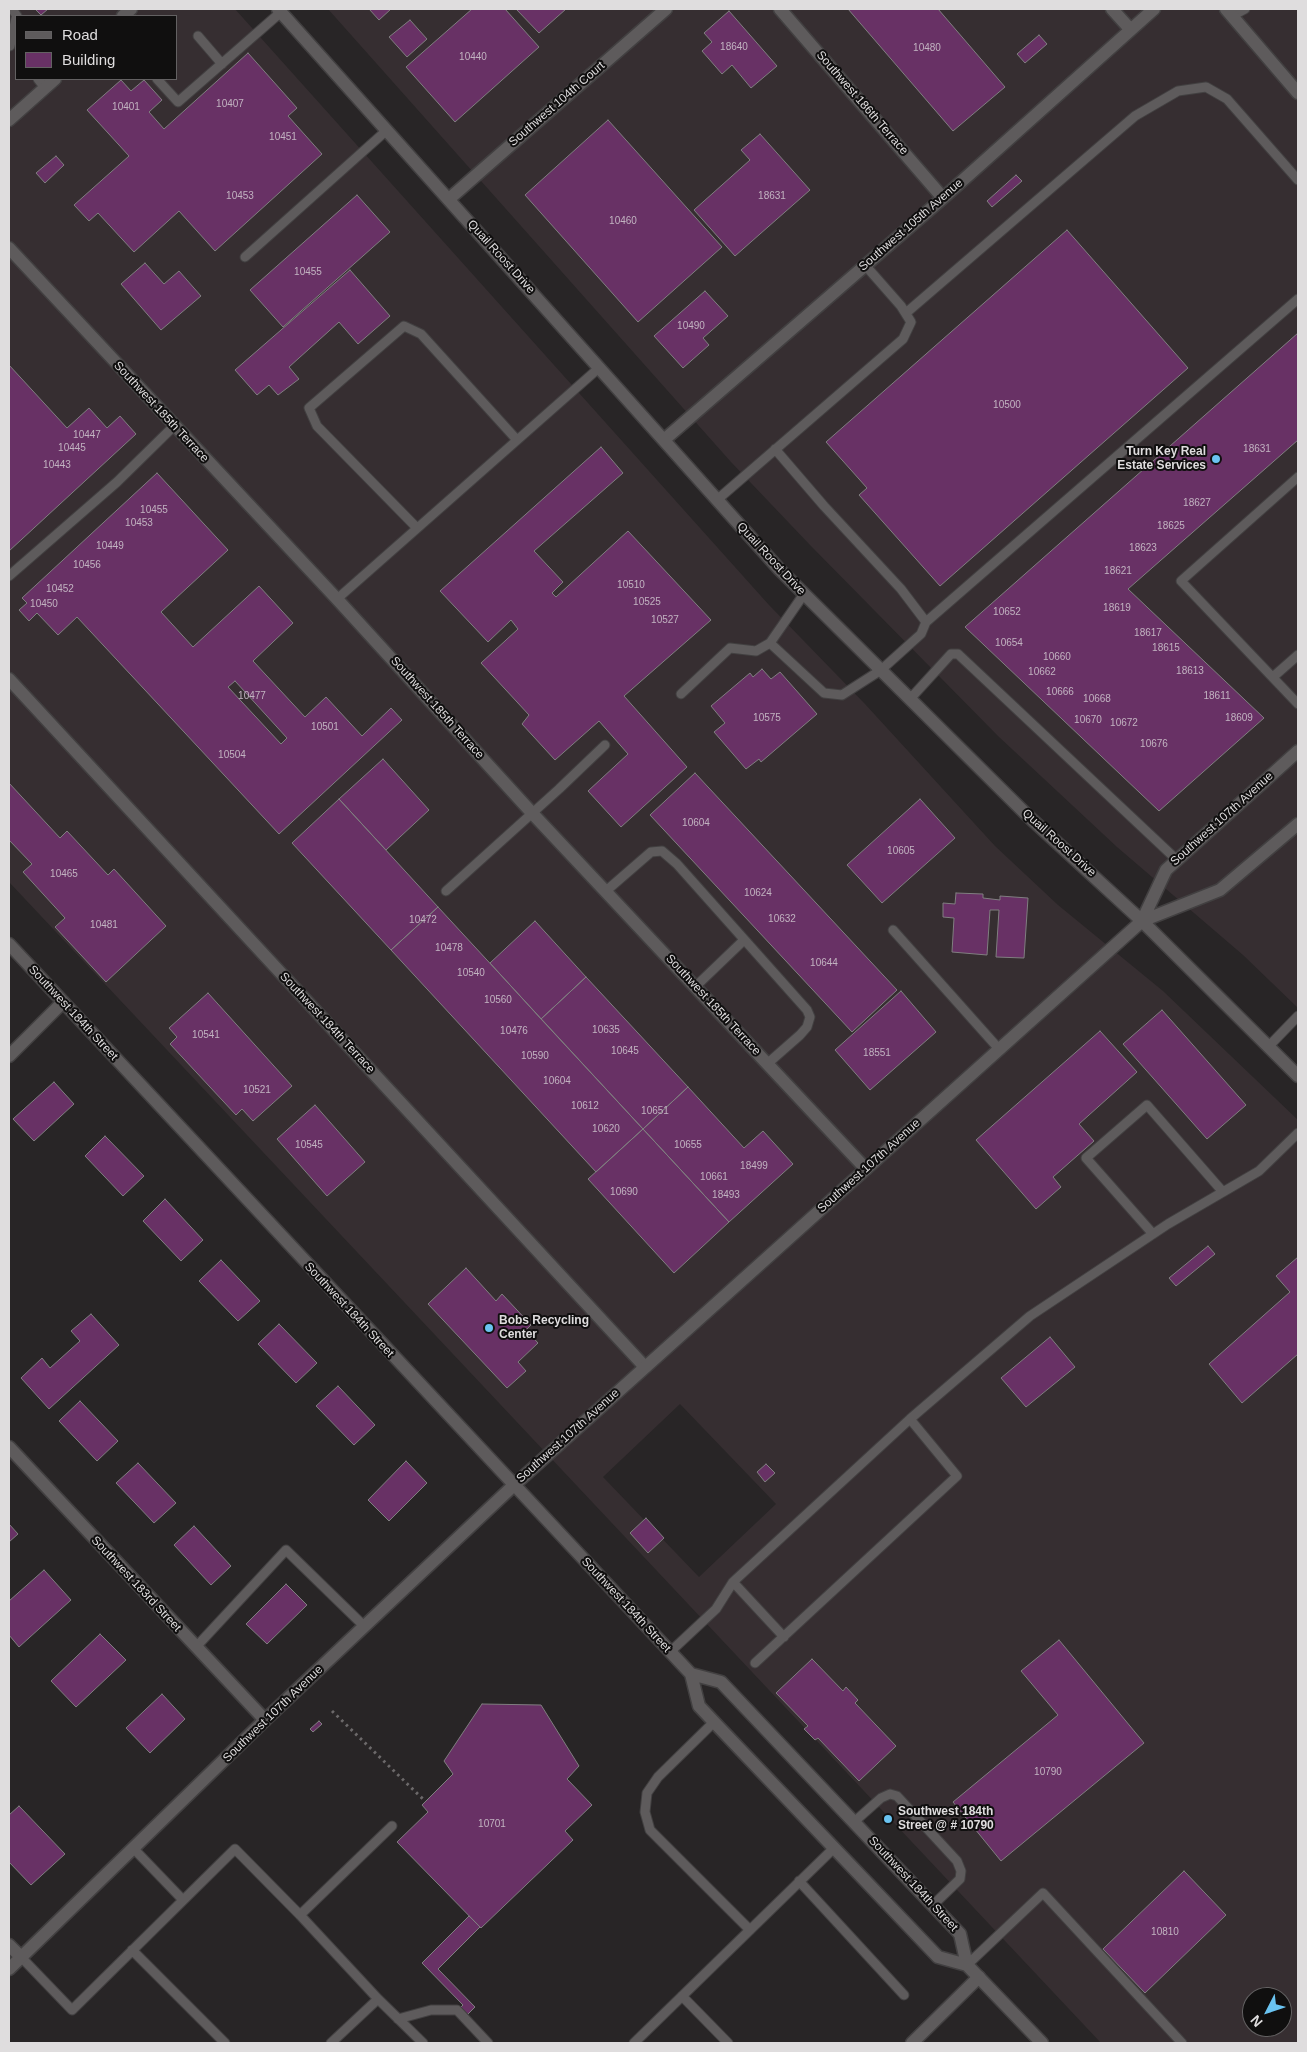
<!DOCTYPE html>
<html>
<head>
<meta charset="utf-8">
<style>
	body { margin:0 }
	#map { position:relative; width:1307px; height:2052px; overflow:hidden; background:#282526; font-family:Helvetica,sans-serif }
	canvas { display:block }
	.frame { position:absolute; inset:0; border:10px solid #dfddde; pointer-events:none }
	.legend { position:absolute; left:15px; top:15px; width:162px; height:65px; box-sizing:border-box; background:#100f0f; border:1px solid #636162; margin:0; padding:6px 9px; list-style:none; font-size:15px; color:#dfddde }
	.legend li { display:flex; align-items:center; gap:10px; height:25px }
	.legend b { width:25px; border:1px solid #636162 }
	.north { position:absolute; left:1242px; top:1987px; width:50px; height:50px; box-sizing:border-box; background:#100f0f; border:1px solid #636162; border-radius:50%; rotate:229deg; font-size:14px; font-weight:700; line-height:20px; text-align:center; color:#dfddde }
	.north::after { content:''; display:block; margin:auto; width:18px; height:22px; background:#6ac3f1; clip-path:polygon(50% 0,100% 100%,50% 72%,0 100%) }
</style>
</head>
<body>
<div id="map">
<canvas width="1307" height="2052"></canvas>
<div class="frame"></div>
<ul class="legend">
<li><b style="height:6px;background:#5e5b5c"></b>Road</li>
<li><b style="height:14px;background:#683165"></b>Building</li>
</ul>
<div class="north">N</div>
</div>
<script>
const g = document.querySelector('canvas').getContext('2d');
g.lineJoin = 'round';
function paint(path, color) {
  g.fillStyle = color;
  g.fill(path, 'evenodd');
}
function toPath(rows) {
  const path = new Path2D();
  for (const r of rows) {
    path.moveTo(r[0], r[1]);
    for (let i = 2; i < r.length; i += 2) path.lineTo(r[i], r[i + 1]);
  }
  return path;
}
function stroke(path, color, width, dash) {
  g.strokeStyle = color;
  g.lineWidth = width;
  g.lineCap = dash ? 'butt' : 'round';
  g.setLineDash(dash || []);
  g.stroke(path);
}
function write(font, color, halo, rows, align = 'center') {
  g.font = font + ' Helvetica,sans-serif';
  g.lineWidth = 4;
  g.setLineDash([]);
  g.textBaseline = 'middle';
  g.strokeStyle = halo;
  g.fillStyle = color;
  for (const [text, x, y, turn = 0] of rows) {
    g.save();
    g.translate(x, y);
    g.rotate((+turn || 0) * Math.PI / 180);
    g.textAlign = isNaN(turn) ? turn : align;
    if (halo) g.strokeText(text, 0, 0);
    g.fillText(text, 0, 0);
    g.restore();
  }
}
const built = toPath([
	[9,9,235,9,769,605,865,704,995,846,1058,905,1163,991,1298,1120,1298,2043,1101,2043,9,882],
	[16,16,176,16,176,79,16,79],
	[680,1404,776,1504,699,1577,603,1477],
	[1252,1997,1282,1997,1282,2027,1252,2027],
	[328,9,1298,9,1298,1008,1243,955,1117,847,998,736,810,545,731,462]
]);
const building = toPath([
	[35,9,48,9,41,15,35,9],
	[369,9,391,9,379,20,369,9],
	[472,9,505,9,539,47,455,122,406,67,472,9],
	[516,9,566,9,539,33,516,9],
	[848,9,938,9,1005,87,953,131,848,9],
	[729,11,777,66,751,88,732,65,722,74,702,51,712,42,704,33,729,11],
	[410,20,427,39,407,57,389,37,410,20],
	[1039,35,1047,44,1025,63,1017,54,1039,35],
	[248,53,297,108,288,116,322,154,215,251,179,211,134,252,98,213,89,221,74,205,129,156,87,110,121,80,131,91,144,80,162,100,149,112,164,129,248,53],
	[608,120,722,247,638,322,525,195,608,120],
	[760,134,810,190,735,256,694,210,750,160,741,150,760,134],
	[56,156,64,165,45,183,36,173,56,156],
	[1016,175,1022,181,992,207,987,201,1016,175],
	[357,195,390,232,283,327,250,290,357,195],
	[1067,230,1188,368,940,586,859,495,867,488,826,442,1067,230],
	[145,263,164,284,179,271,201,296,161,330,121,284,145,263],
	[350,270,390,316,358,344,339,322,289,367,299,379,278,395,269,385,257,395,235,370,350,270],
	[705,291,728,316,703,338,709,345,683,368,654,336,705,291],
	[1298,333,1298,440,1128,589,1264,718,1159,811,965,627,1298,333],
	[9,365,67,428,89,408,107,428,120,416,136,434,9,551,9,365],
	[601,447,623,473,534,551,563,582,552,593,556,597,628,531,711,620,624,696,687,767,621,827,588,791,628,754,599,721,555,760,522,724,529,715,481,663,518,629,511,620,488,642,440,591,601,447],
	[157,473,228,550,161,612,193,647,259,586,293,623,253,661,305,717,326,697,362,736,391,708,402,720,279,834,77,617,58,635,37,613,29,621,19,610,27,603,22,598,157,473],
	[235,681,287,738,281,744,228,687,235,681],
	[762,669,771,679,780,672,817,714,761,762,759,759,746,769,714,732,725,723,711,706,750,673,753,677,762,669],
	[383,759,429,810,386,850,339,799,383,759],
	[695,773,897,990,852,1032,650,815,695,773],
	[9,783,60,838,67,831,108,875,114,869,166,926,106,982,55,927,65,918,23,872,32,864,9,840,9,783],
	[339,799,438,907,391,950,292,843,339,799],
	[920,799,955,838,882,903,847,865,920,799],
	[956,893,983,894,983,898,1000,900,1000,896,1028,898,1024,958,996,957,999,910,990,910,987,955,952,952,954,918,943,917,943,903,955,904,956,893],
	[438,907,643,1129,596,1172,391,950,438,907],
	[535,921,586,977,541,1019,490,963,535,921],
	[586,977,688,1087,643,1129,541,1019,586,977],
	[901,991,936,1032,870,1090,835,1050,901,991],
	[208,993,292,1086,253,1121,242,1109,236,1115,170,1044,177,1037,169,1028,208,993],
	[1162,1010,1246,1105,1207,1139,1123,1044,1162,1010],
	[1100,1031,1137,1072,1079,1124,1094,1141,1053,1177,1061,1187,1036,1209,976,1140,1100,1031],
	[54,1082,74,1104,34,1141,13,1119,54,1082],
	[688,1087,744,1148,763,1131,793,1164,729,1222,643,1129,688,1087],
	[315,1105,365,1162,327,1196,277,1139,315,1105],
	[643,1129,729,1222,674,1273,588,1179,643,1129],
	[105,1136,144,1176,123,1196,85,1156,105,1136],
	[165,1199,203,1240,181,1261,143,1221,165,1199],
	[1208,1246,1215,1254,1176,1286,1169,1278,1208,1246],
	[1298,1257,1298,1354,1242,1403,1209,1364,1290,1292,1276,1276,1298,1257],
	[221,1260,260,1301,238,1321,199,1281,221,1260],
	[466,1268,496,1301,502,1294,531,1325,526,1330,538,1343,518,1362,526,1371,507,1388,428,1304,466,1268],
	[91,1314,119,1345,49,1409,21,1378,42,1358,50,1368,80,1341,71,1331,91,1314],
	[279,1324,317,1363,296,1383,258,1344,279,1324],
	[1050,1337,1075,1367,1026,1407,1001,1378,1050,1337],
	[338,1386,375,1425,354,1445,316,1406,338,1386],
	[80,1401,118,1441,97,1461,59,1421,80,1401],
	[406,1461,427,1483,389,1521,368,1500,406,1461],
	[138,1463,176,1503,154,1523,116,1483,138,1463],
	[766,1464,775,1473,765,1482,757,1472,766,1464],
	[646,1518,664,1538,648,1553,630,1533,646,1518],
	[9,1524,18,1534,9,1542,9,1524],
	[194,1526,231,1566,211,1585,174,1545,194,1526],
	[44,1570,71,1600,19,1647,9,1635,9,1601,44,1570],
	[286,1584,307,1605,267,1644,246,1624,286,1584],
	[100,1634,126,1660,76,1707,51,1681,100,1634],
	[1059,1640,1144,1743,1001,1861,953,1802,1058,1715,1021,1671,1059,1640],
	[812,1659,843,1691,846,1687,858,1700,855,1703,896,1746,859,1781,818,1738,815,1740,804,1729,808,1726,776,1693,812,1659],
	[162,1694,185,1719,150,1753,126,1728,162,1694],
	[482,1704,541,1705,579,1766,567,1779,592,1805,565,1831,573,1840,481,1928,397,1842,428,1812,422,1805,453,1774,444,1761,482,1704],
	[319,1721,322,1724,313,1732,310,1729,319,1721],
	[19,1806,65,1854,31,1885,9,1862,9,1815,19,1806],
	[1184,1871,1226,1915,1145,1993,1103,1949,1184,1871],
	[469,1916,480,1927,438,1969,475,2007,465,2017,458,2010,463,2005,422,1963,469,1916]
]);
const path = toPath([
	[332,1711,424,1800]
]);
const lane = toPath([
	[12,9,17,16],
	[1232,16,1245,9],
	[198,36,222,64],
	[10,46,16,18],
	[38,79,45,88],
	[157,79,178,102,281,12],
	[245,257,387,130],
	[906,313,1135,116,1178,91,1206,87,1227,99,1298,180],
	[1298,477,1181,581,1298,704],
	[718,499,903,339,911,322,901,306,865,265],
	[417,528,317,426,309,408,404,326,421,334,517,440],
	[9,576,117,482,174,426],
	[337,599,600,367],
	[926,622,1298,299],
	[770,643,824,693,842,695,881,670,921,634,926,622,901,589,824,506,775,449],
	[1273,677,1298,655],
	[681,694,730,648,756,651,770,643,804,594],
	[910,699,951,654,958,654,1177,860],
	[446,891,559,789,605,745],
	[606,891,651,852,662,851,677,864,807,1010,810,1017,807,1027,800,1035,767,1064],
	[893,930,999,1049],
	[695,987,744,940],
	[1269,1046,1298,1016],
	[1153,1234,1086,1158,1147,1105,1223,1192],
	[733,1582,784,1637],
	[196,1647,286,1550,364,1626],
	[670,1652,716,1609,733,1582,910,1419,1030,1316,1168,1224,1259,1171,1298,1133],
	[755,1663,957,1476,910,1419],
	[714,1722,658,1777,647,1793,645,1812,650,1830,750,1930],
	[854,1822,881,1798,890,1794,897,1796,957,1861,961,1871,960,1879,933,1905],
	[134,1849,183,1900],
	[799,1881,904,1995],
	[300,1915,392,1826],
	[132,1950,225,2043],
	[21,1957,72,2010,235,1849,300,1915,378,1999],
	[967,1965,1043,1893,1182,2043],
	[682,1996,728,2043],
	[398,2019,431,2010,457,2010,488,2043],
	[331,2043,378,1999,423,2043],
	[634,2043,834,1848]
]);
const street = toPath([
	[780,9,943,198],
	[1112,9,1130,29],
	[1226,9,1298,93],
	[123,16,131,9],
	[9,120,55,79],
	[449,199,666,9],
	[9,248,337,599,532,813,866,1169],
	[665,439,943,198,1154,9],
	[9,679,645,1367],
	[9,1056,63,1002],
	[9,1447,265,1720],
	[9,1945,21,1957],
	[912,2043,979,1977]
]);
const secondary = toPath([
	[278,9,779,569,1028,816,1142,921,1298,1076],
	[1142,921,1220,890,1298,824],
	[9,944,691,1674,699,1706,714,1722,938,1957,967,1965],
	[691,1674,721,1682,960,1934,967,1965,1042,2043],
	[9,1969,265,1720,513,1486,1142,921,1166,870,1298,751]
]);
const markers = [
	[1216,459,5,"#6ac3f1"],
	[489,1328,5,"#6ac3f1"],
	[888,1819,5,"#6ac3f1"]
];
const numberNames = [
	["18640",734,47],
	["10480",927,48],
	["10440",473,57],
	["10407",230,104],
	["10401",126,107],
	["10451",283,137],
	["10453",240,196],
	["18631",772,196],
	["10460",623,221],
	["10455",308,272],
	["10490",691,326],
	["10500",1007,405],
	["10447",87,435],
	["10445",72,448],
	["18631",1257,449],
	["10443",57,465],
	["18627",1197,503],
	["10455",154,510],
	["10453",139,523],
	["18625",1171,526],
	["10449",110,546],
	["18623",1143,548],
	["10456",87,565],
	["18621",1118,571],
	["10510",631,585],
	["10452",60,589],
	["10525",647,602],
	["10450",44,604],
	["18619",1117,608],
	["10652",1007,612],
	["10527",665,620],
	["18617",1148,633],
	["10654",1009,643],
	["18615",1166,648],
	["10660",1057,657],
	["18613",1190,671],
	["10662",1042,672],
	["10666",1060,692],
	["10477",252,696],
	["18611",1217,696],
	["10668",1097,699],
	["10575",767,718],
	["18609",1239,718],
	["10670",1088,720],
	["10672",1124,723],
	["10501",325,727],
	["10676",1154,744],
	["10504",232,755],
	["10604",696,823],
	["10605",901,851],
	["10465",64,874],
	["10624",758,893],
	["10632",782,919],
	["10472",423,920],
	["10481",104,925],
	["10478",449,948],
	["10644",824,963],
	["10540",471,973],
	["10560",498,1000],
	["10635",606,1030],
	["10476",514,1031],
	["10541",206,1035],
	["10645",625,1051],
	["18551",877,1053],
	["10590",535,1056],
	["10604",557,1081],
	["10521",257,1090],
	["10612",585,1106],
	["10651",655,1111],
	["10620",606,1129],
	["10545",309,1145],
	["10655",688,1145],
	["18499",754,1166],
	["10661",714,1177],
	["10690",624,1192],
	["18493",726,1195],
	["10790",1048,1772],
	["10701",492,1824],
	["10810",1165,1932]
];
const streetNames = [
	["Southwest 186th Terrace",862,103,49],
	["Southwest 104th Court",557,104,-41],
	["Southwest 105th Avenue",911,225,-41],
	["Quail Roost Drive",501,257,48],
	["Southwest 185th Terrace",161,412,47],
	["Quail Roost Drive",771,559,47],
	["Southwest 185th Terrace",437,708,48],
	["Southwest 107th Avenue",1222,819,-42],
	["Quail Roost Drive",1059,843,42],
	["Southwest 185th Terrace",713,1005,47],
	["Southwest 184th Street",73,1013,47],
	["Southwest 184th Terrace",327,1023,47],
	["Southwest 107th Avenue",869,1166,-42],
	["Southwest 184th Street",349,1310,47],
	["Southwest 107th Avenue",568,1436,-42],
	["Southwest 183rd Street",136,1584,47],
	["Southwest 184th Street",626,1605,47],
	["Southwest 107th Avenue",273,1714,-44],
	["Southwest 184th Street",913,1884,47]
];
const poiNames = [
	["Turn Key Real",1206,452,"right"],
	["Estate Services",1206,466,"right"],
	["Bobs Recycling",499,1321],
	["Center",499,1335],
	["Southwest 184th",898,1812],
	["Street @ # 10790",898,1826]
];
paint(built, '#362e31');
paint(building, '#683165');
stroke(building, '#807e80', 1);
stroke(lane, '#424041', 11);
stroke(street, '#424041', 15);
stroke(secondary, '#424041', 15);
stroke(path, '#6c696a', 3, [2.5, 4]);
stroke(lane, '#5e5b5c', 9);
stroke(street, '#5e5b5c', 12);
stroke(secondary, '#5e5b5c', 12);
for (const [x, y, r, color] of markers) {
  const dot = new Path2D();
  dot.arc(x, y, r, 0, 2 * Math.PI);
  g.fillStyle = color;
  g.fill(dot);
  stroke(dot, '#100f0f', 2);
}
write('10px', '#c1b2c0', null, numberNames);
write('12px', '#dfddde', '#100f0f', streetNames);
write('bold 12px', '#dfddde', '#100f0f', poiNames, 'left');
</script>
</body>
</html>
